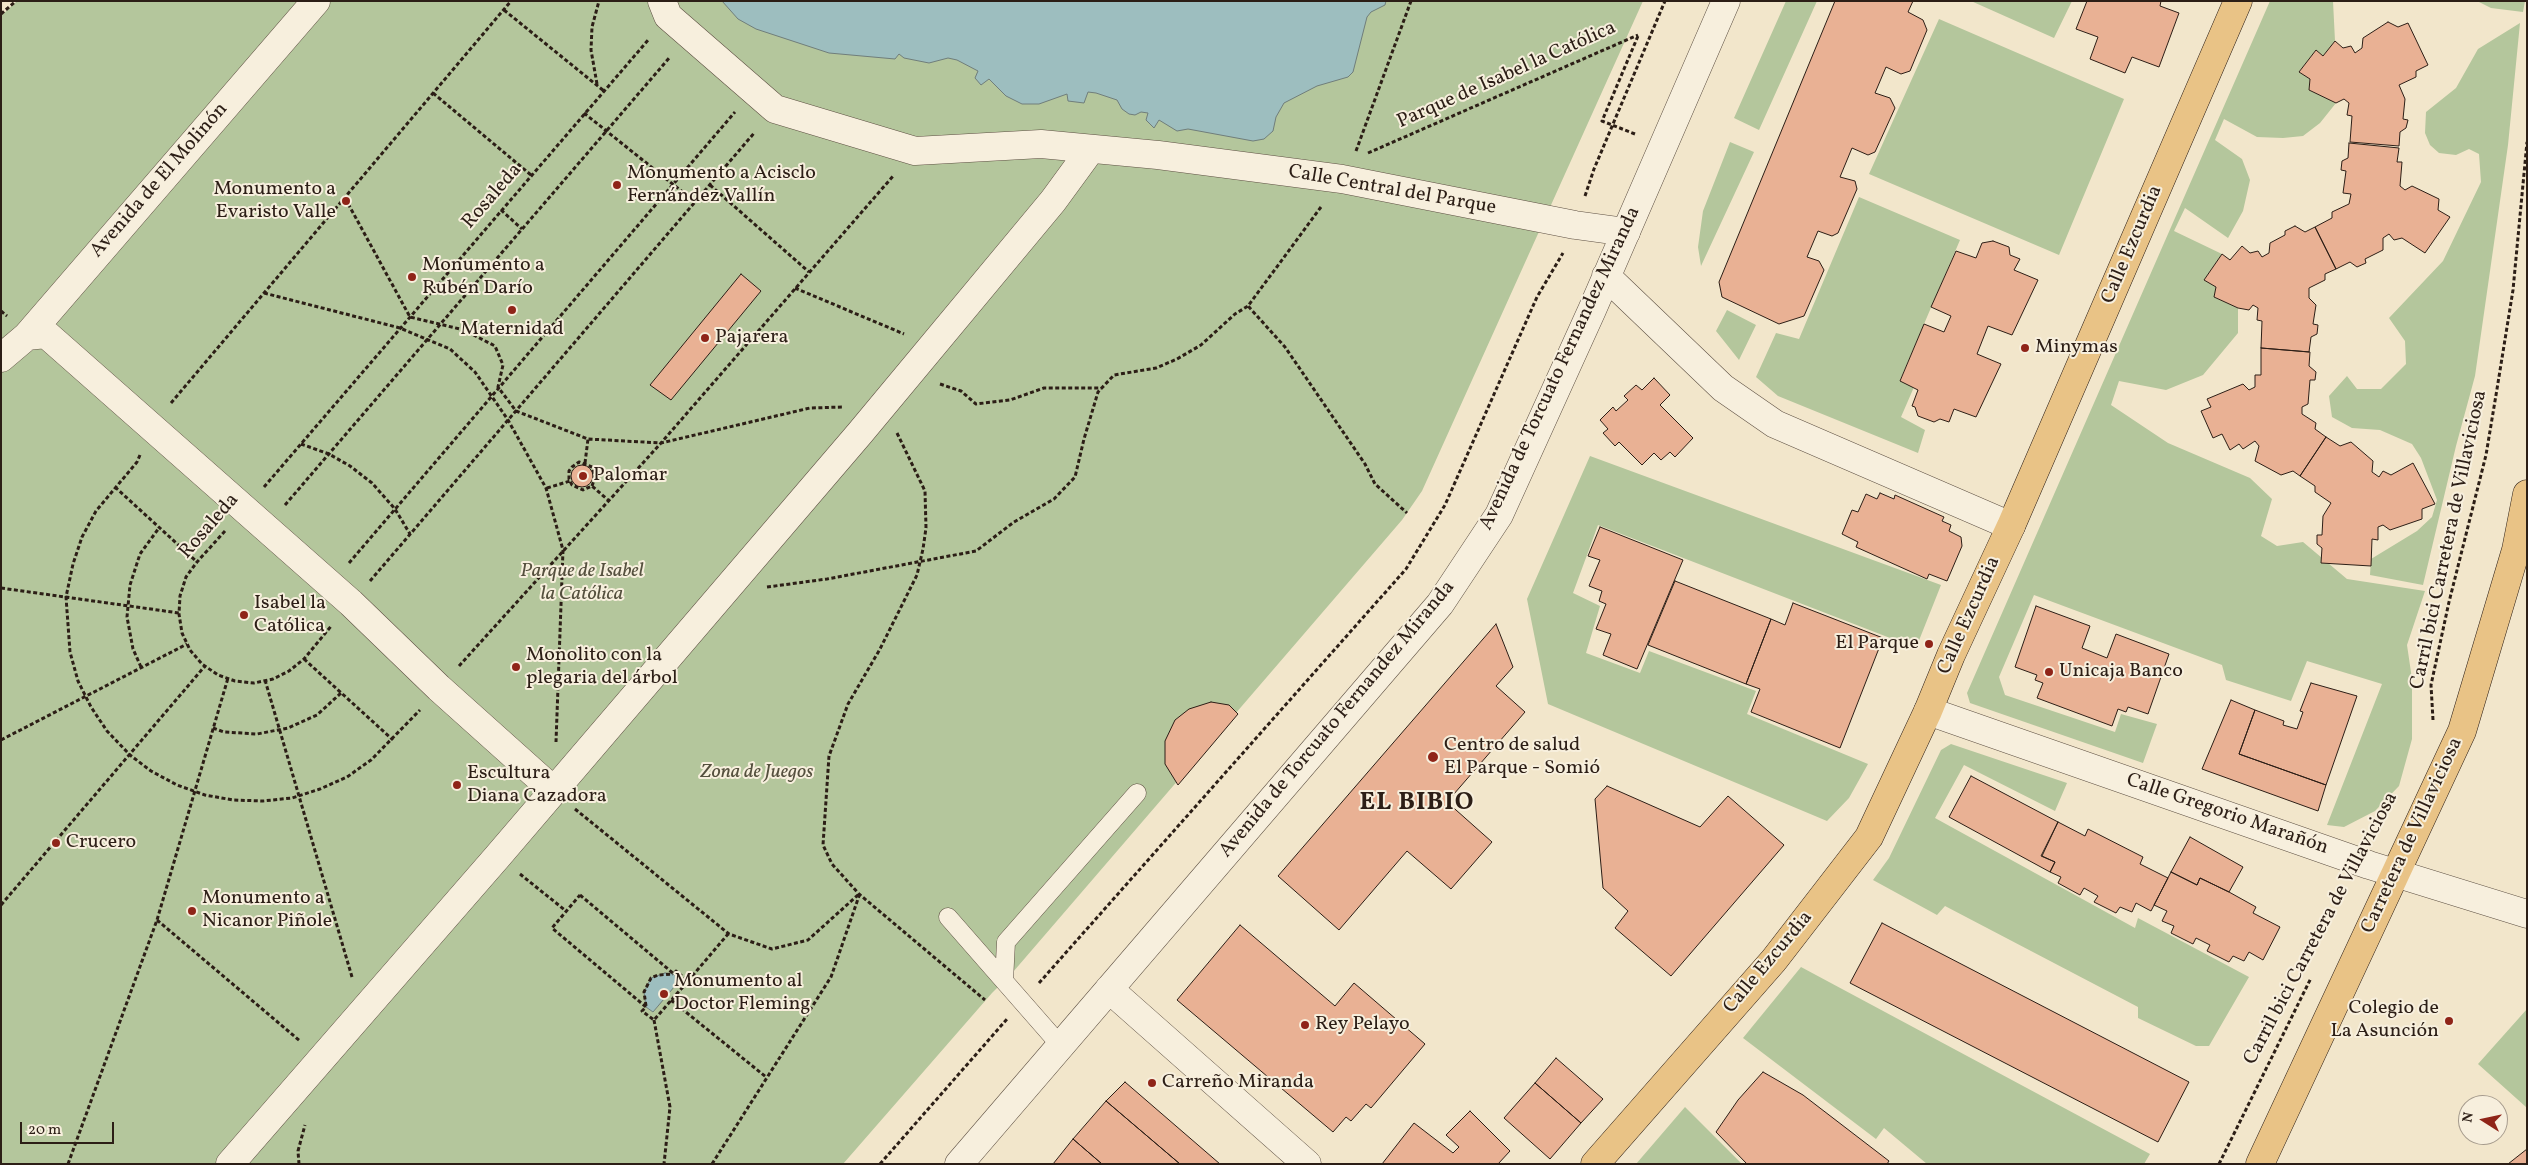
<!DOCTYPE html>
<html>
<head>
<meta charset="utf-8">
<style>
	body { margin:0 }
	#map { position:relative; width:2528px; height:1165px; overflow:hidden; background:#f2e6cb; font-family:Vollkorn,serif }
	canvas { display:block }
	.frame { position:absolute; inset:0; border:2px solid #2c1e16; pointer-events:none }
	.north { position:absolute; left:2458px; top:1095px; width:50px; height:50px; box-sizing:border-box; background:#f7efdd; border:1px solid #a69b8d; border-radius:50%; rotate:280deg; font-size:14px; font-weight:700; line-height:20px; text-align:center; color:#2c1e16 }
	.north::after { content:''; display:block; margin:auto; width:18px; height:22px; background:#8f2418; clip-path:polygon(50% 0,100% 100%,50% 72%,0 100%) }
	.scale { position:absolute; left:20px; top:1122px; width:94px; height:22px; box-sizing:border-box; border:2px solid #2c1e16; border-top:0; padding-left:6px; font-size:15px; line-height:18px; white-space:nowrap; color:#2c1e16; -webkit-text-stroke:4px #f7efdd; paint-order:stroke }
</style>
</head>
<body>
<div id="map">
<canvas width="2528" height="1165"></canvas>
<div class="frame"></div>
<div class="north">N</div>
<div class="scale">20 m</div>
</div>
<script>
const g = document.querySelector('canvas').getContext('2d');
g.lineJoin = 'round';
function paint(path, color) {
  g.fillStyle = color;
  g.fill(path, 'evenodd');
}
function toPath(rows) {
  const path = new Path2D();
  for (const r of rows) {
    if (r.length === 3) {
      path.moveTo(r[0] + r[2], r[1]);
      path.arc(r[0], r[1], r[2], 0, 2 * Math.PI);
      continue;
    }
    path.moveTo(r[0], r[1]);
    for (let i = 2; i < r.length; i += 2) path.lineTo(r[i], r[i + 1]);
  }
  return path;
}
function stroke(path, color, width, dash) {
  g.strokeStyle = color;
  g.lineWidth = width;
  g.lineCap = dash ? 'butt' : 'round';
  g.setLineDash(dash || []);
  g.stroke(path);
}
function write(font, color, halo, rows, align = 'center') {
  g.font = font + ' Vollkorn,serif';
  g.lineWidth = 4;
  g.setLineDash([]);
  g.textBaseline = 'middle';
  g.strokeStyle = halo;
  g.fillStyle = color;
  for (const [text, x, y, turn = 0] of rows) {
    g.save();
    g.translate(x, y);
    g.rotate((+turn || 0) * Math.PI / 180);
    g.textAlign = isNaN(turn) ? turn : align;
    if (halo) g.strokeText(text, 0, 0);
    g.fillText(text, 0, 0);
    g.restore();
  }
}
const green = toPath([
	[17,1,1643,1,1422,491,1402,520,1013,972,992,993,843,1164,1,1164,1,16],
	[1786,1,1817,1,1759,130,1734,118],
	[1971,1,2072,1,2054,38],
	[2270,1,2333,1,2335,41,2323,56,2316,50,2299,72,2310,79,2309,90,2336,103,2320,123,2303,136,2283,138,2257,137,2224,119,2215,140,2242,159,2250,180,2243,211,2228,238,2185,208,2174,231,2222,254,2204,280,2216,287,2214,297,2238,308,2238,333,2203,375,2166,390,2119,381,2111,405,2168,443,2250,478,2272,499,2261,536,2277,546,2303,542,2347,579,2425,591,2407,645,2412,679,2412,739,2399,786,2375,811,2344,827,2327,825,2382,684,2307,661,2291,701,2226,680,2222,665,2034,595,1999,677,2005,695,2115,732,2121,714,2157,724,2143,763,1970,703,1967,693],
	[2477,1,2525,1,2523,12,2491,8],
	[1939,19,2124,99,2059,255,1869,174],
	[2520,23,2508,145,2475,376,2456,446,2423,585,2370,575,2371,559,2417,531,2432,517,2437,500,2421,458,2412,444,2380,430,2352,428,2332,417,2329,396,2347,376,2357,389,2381,389,2406,364,2405,341,2389,318,2443,261,2481,182,2479,154,2469,149,2456,155,2439,153,2430,145,2425,133,2426,112,2456,88,2478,49],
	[1730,142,1754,152,1701,266,1698,247,1703,211],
	[1859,197,1960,240,1900,380,1914,387,1901,417,1925,430,1918,453,1778,396,1756,377,1776,333,1799,339],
	[1727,310,1756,325,1739,360,1716,331],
	[1590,456,1941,585,1916,648,1598,525,1573,593,1600,606,1586,653,1640,673,1649,651,1756,691,1747,714,1868,764,1849,798,1827,821,1548,704,1527,599],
	[1951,744,2067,783,2055,811,1964,765,1935,818,2135,928,2138,918,2249,977,2209,1046,2196,1046,2138,1018,2138,1007,1945,906,1937,915,1873,880,1889,858,1941,750],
	[1801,967,2150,1154,2144,1164,1927,1164,1884,1128,1876,1139,1743,1038],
	[2527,1009,2527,1107,2526,1107,2478,1064],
	[1685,1107,1742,1164,1636,1164]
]);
const water = toPath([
	[722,1,1386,1,1385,5,1371,12,1367,17,1353,72,1348,77,1317,86,1284,103,1276,117,1273,131,1264,139,1253,141,1188,129,1177,131,1159,120,1154,128,1146,120,1148,113,1141,112,1135,115,1129,114,1122,109,1117,100,1096,93,1088,92,1084,103,1068,101,1067,94,1039,104,1022,104,1006,96,989,79,981,85,975,78,978,71,957,60,948,58,929,63,904,58,899,54,895,59,829,53,756,29,738,19,722,1],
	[665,973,673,974,680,980,653,1012,646,1007,644,992,651,978,665,973]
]);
const building = toPath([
	[1835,1,1913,1,1908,12,1923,20,1927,30,1910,71,1901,74,1886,67,1875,93,1890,98,1895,108,1875,152,1868,155,1852,148,1840,177,1855,181,1857,189,1838,233,1832,236,1818,231,1807,257,1819,261,1824,270,1804,316,1779,324,1722,297,1719,282,1835,1],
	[2087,1,2161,1,2160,6,2179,13,2159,67,2132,57,2125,73,2090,59,2098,37,2076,29,2087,1],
	[2388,22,2398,27,2408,23,2428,65,2416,71,2416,77,2399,85,2405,99,2403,119,2408,120,2406,128,2400,132,2399,146,2350,142,2352,116,2347,115,2349,103,2344,99,2336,103,2309,90,2310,79,2299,72,2316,50,2323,56,2335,41,2343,48,2351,46,2355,53,2362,48,2363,38,2388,22],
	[2349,143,2399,148,2397,162,2402,162,2400,186,2405,190,2412,186,2439,199,2438,210,2450,217,2425,253,2402,238,2394,240,2389,234,2383,238,2383,250,2365,259,2366,263,2357,267,2350,262,2336,269,2315,227,2332,218,2332,212,2349,204,2351,194,2343,193,2346,171,2341,170,2342,161,2348,158,2349,143],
	[2295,226,2305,232,2315,227,2336,269,2325,274,2325,280,2309,288,2309,298,2316,305,2313,324,2318,325,2317,334,2311,337,2309,352,2261,348,2262,321,2257,320,2258,308,2253,305,2249,310,2238,308,2214,297,2216,287,2204,280,2222,254,2230,260,2242,246,2250,253,2258,251,2262,257,2269,253,2270,243,2285,235,2285,231,2295,226],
	[1993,241,2009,247,2010,255,2020,259,2014,270,2038,280,2012,335,1988,326,1977,354,2001,364,1976,417,1954,409,1949,422,1940,419,1934,422,1918,416,1915,407,1912,406,1918,390,1900,381,1924,324,1944,332,1951,316,1931,307,1956,251,1976,258,1982,243,1993,241],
	[741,274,761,291,671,400,650,385,741,274],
	[2261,348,2310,352,2309,366,2316,372,2315,380,2310,380,2308,404,2302,407,2302,414,2316,423,2315,429,2326,437,2300,476,2293,471,2281,475,2255,461,2259,446,2255,441,2243,449,2239,444,2230,450,2222,434,2213,438,2201,411,2211,407,2207,399,2243,384,2249,390,2255,387,2255,375,2261,375,2261,348],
	[1654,378,1670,395,1660,405,1693,438,1675,457,1670,452,1661,460,1654,453,1642,465,1619,442,1615,446,1603,433,1608,429,1600,420,1613,407,1616,411,1628,400,1624,396,1636,385,1642,390,1654,378],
	[2326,437,2340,446,2351,442,2373,461,2372,472,2379,477,2383,471,2391,475,2413,463,2435,504,2422,509,2422,519,2390,530,2383,525,2378,527,2378,540,2372,539,2371,566,2321,563,2322,548,2317,544,2317,535,2322,535,2323,516,2331,503,2315,492,2315,486,2300,476,2326,437],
	[582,476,11],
	[1880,493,1894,499,1895,495,1944,517,1942,521,1951,525,1949,531,1961,537,1962,546,1947,581,1929,574,1927,579,1856,547,1858,542,1842,534,1852,510,1858,512,1866,494,1877,499,1880,493],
	[1600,527,1683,560,1637,669,1603,655,1611,634,1596,629,1606,604,1599,601,1602,591,1589,586,1600,560,1588,556,1600,527],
	[1675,581,1771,619,1746,684,1648,645,1675,581],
	[1793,603,1883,638,1840,748,1751,712,1760,689,1746,684,1771,619,1785,625,1793,603],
	[2036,606,2090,626,2082,648,2107,658,2116,634,2169,654,2148,714,2128,707,2126,712,2118,709,2112,726,2037,698,2043,683,2035,680,2037,675,2015,667,2036,606],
	[1496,624,1513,667,1496,686,1525,712,1447,802,1492,842,1451,889,1407,851,1339,930,1278,876,1496,624],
	[2311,683,2357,696,2326,785,2239,754,2255,710,2284,721,2283,725,2297,729,2303,712,2300,711,2311,683],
	[2231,700,2255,710,2239,754,2326,785,2318,811,2202,769,2231,700],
	[1211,702,1229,705,1238,714,1178,785,1165,764,1165,741,1175,720,1189,709,1211,702],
	[1971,776,2058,822,2041,856,2055,862,2050,872,1949,817,1971,776],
	[1607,786,1700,827,1728,796,1784,845,1671,976,1615,928,1628,911,1603,888,1595,799,1607,786],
	[2058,822,2085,836,2088,829,2143,857,2140,864,2168,878,2151,911,2136,903,2132,912,2120,907,2116,913,2094,902,2098,896,2084,888,2080,895,2058,883,2061,877,2050,872,2055,862,2042,856,2058,822],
	[2190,837,2243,867,2229,892,2200,878,2197,885,2171,872,2190,837],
	[2171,872,2197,885,2200,878,2229,892,2256,907,2253,913,2280,927,2263,960,2249,952,2244,961,2233,956,2229,962,2207,951,2210,945,2196,938,2193,944,2171,933,2174,926,2162,921,2167,911,2154,905,2171,872],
	[1882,923,2189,1082,2158,1142,1850,983,1882,923],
	[1240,925,1335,1006,1354,983,1425,1044,1371,1108,1366,1104,1351,1121,1346,1117,1333,1132,1177,1000,1240,925],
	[1556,1058,1603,1099,1581,1123,1535,1083,1556,1058],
	[1763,1072,1803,1095,1889,1161,1887,1164,1747,1164,1716,1132,1738,1100,1763,1072],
	[1125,1082,1220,1164,1180,1164,1106,1101,1125,1082],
	[1535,1083,1581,1123,1550,1159,1504,1118,1535,1083],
	[1106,1101,1180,1164,1102,1164,1073,1139,1106,1101],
	[1470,1111,1510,1151,1498,1164,1382,1164,1414,1123,1453,1153,1459,1147,1446,1135,1470,1111],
	[1073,1139,1102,1164,1053,1164,1073,1139],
	[2527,1149,2527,1164,2508,1164,2527,1149]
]);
const path = toPath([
	[504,10,604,91],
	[1,14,16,1],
	[597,84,591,50,592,27,599,1],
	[433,93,531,175],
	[584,113,695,202],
	[1635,134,1602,121,1638,36],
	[1356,151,1411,1],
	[1368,153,1638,35],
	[710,185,809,272],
	[1585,196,1594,169,1665,1],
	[345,198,410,317,464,330,495,346,503,365,498,387,516,411,588,439,661,443,810,408,844,407],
	[1321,207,1248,306,1285,347,1365,464,1375,484,1407,513],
	[501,210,522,229],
	[795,288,904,334],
	[264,293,400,328,450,349,475,372,508,420,546,488,563,550,556,742],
	[1,311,7,316],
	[940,384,961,391,976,404,1010,400,1044,388,1102,388],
	[171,403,511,1],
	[897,433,925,491,926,528,923,549,917,575,880,649,848,704,829,756,823,845,832,864,859,894,985,1000],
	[301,444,329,454,350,466,372,483,395,509,410,534],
	[140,455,137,462,96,511,82,537,73,564,66,597,70,652,78,681,91,707,107,731,130,755,151,771,177,785,205,795,233,800,263,801,292,798,320,789,347,777,371,760,420,710],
	[585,463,588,439],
	[592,486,595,477,592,467,579,462,572,467,569,471,569,479,572,485,583,490,592,486,608,500],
	[115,487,197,562],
	[264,487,649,39],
	[547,488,570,481],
	[285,505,670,57],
	[225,531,197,562,186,577,180,596,179,614,182,633,190,650,202,664,218,675,235,681,254,683,273,679,289,671,304,659,332,625],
	[349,563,735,112],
	[370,581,755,132],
	[767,587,827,579,976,551,1014,522,1054,499,1075,477,1084,439,1098,392,1114,375,1156,368,1177,359,1201,345,1235,314,1248,306],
	[1,588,179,613],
	[304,659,393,740],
	[459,666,661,443,894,175],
	[141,667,133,649,127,617,130,585,140,554,159,528],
	[265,680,352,977],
	[2433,720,2431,685,2449,602,2486,455,2497,389,2513,290,2527,142],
	[213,728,224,732,257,734,288,728,317,715,341,693],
	[1,740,187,644],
	[575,809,729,934,772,949,808,940,859,894],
	[520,874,566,911],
	[580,895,674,974,676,971,688,981,654,1020,642,1011,646,1007,552,928,580,895],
	[1,905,205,666],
	[157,920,300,1041],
	[688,981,728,934],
	[1039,983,1406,569,1445,505,1537,297,1563,253],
	[671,1000,766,1077],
	[646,1006,644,992,651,978,658,975,673,974],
	[654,1020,670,1107,664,1164],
	[68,1164,157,920,228,678],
	[299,1164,298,1151,305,1125],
	[712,1164,831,977,859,896],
	[880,1164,1007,1019],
	[2219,1164,2311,978]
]);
const service = toPath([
	[948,917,1060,1045],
	[1004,981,1006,942,1137,793]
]);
const pedestrian = toPath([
	[662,1,668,16,775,109,915,151,1041,144,1158,155,1342,179,1575,225,1626,232],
	[27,336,46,334,351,603,439,688,554,791],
	[1,358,27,336,316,1],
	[230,1164,498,856,860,433,1053,201,1091,149]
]);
const minor = toPath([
	[1606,276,1723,388,1775,424,2011,526],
	[1928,711,2369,865,2527,914],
	[1109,989,1307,1164],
	[959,1164,1440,604,1499,515,1592,310,1726,1]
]);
const primary = toPath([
	[1595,1164,1774,960,1869,837,1928,711,1951,655,2011,526,2238,1],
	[2260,1164,2462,731,2516,550,2527,494]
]);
const markers = [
	[617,185,5,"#8f2418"],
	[346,201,5,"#8f2418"],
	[412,277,5,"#8f2418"],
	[512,310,5,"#8f2418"],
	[705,338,5,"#8f2418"],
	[2025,348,5,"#8f2418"],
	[583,476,5,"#8f2418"],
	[244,615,5,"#8f2418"],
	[1929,644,5,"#8f2418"],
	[516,667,5,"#8f2418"],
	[2049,672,5,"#8f2418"],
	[1433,757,6,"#8f2418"],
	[457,785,5,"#8f2418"],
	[56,843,5,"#8f2418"],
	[192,911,5,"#8f2418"],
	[664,994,5,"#8f2418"],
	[2449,1021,5,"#8f2418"],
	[1305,1025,5,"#8f2418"],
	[1152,1083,5,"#8f2418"]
];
const streetNames = [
	["Parque de Isabel la Católica",1507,76,-24],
	["Avenida de El Molinón",160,181,-49],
	["Calle Central del Parque",1392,191,10],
	["Rosaleda",493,197,-49],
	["Calle Ezcurdia",2133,245,-67],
	["Avenida de Torcuato Fernandez Miranda",1561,369,-65],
	["Rosaleda",210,527,-49],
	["Carril bici Carretera de Villaviciosa",2450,540,-78],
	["Calle Ezcurdia",1970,616,-66],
	["Avenida de Torcuato Fernandez Miranda",1338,720,-50],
	["Calle Gregorio Marañón",2227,815,19],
	["Carretera de Villaviciosa",2413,836,-65],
	["Carril bici Carretera de Villaviciosa",2322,929,-62],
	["Calle Ezcurdia",1769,963,-50]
];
const poiNames = [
	["Monumento a Acisclo",627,174],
	["Fernández Vallín",627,197],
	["Monumento a",336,190,"right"],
	["Evaristo Valle",336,213,"right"],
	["Monumento a",422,266],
	["Rubén Darío",422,289],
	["Maternidad",512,330,"center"],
	["Pajarera",715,338],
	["Minymas",2035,348],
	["Palomar",593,476],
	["Isabel la",254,604],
	["Católica",254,627],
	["El Parque",1919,644,"right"],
	["Monolito con la",526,656],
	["plegaria del árbol",526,679],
	["Unicaja Banco",2059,672],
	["Centro de salud",1444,746],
	["El Parque - Somió",1444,769],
	["Escultura",467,774],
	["Diana Cazadora",467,797],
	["Crucero",66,843],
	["Monumento a",202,899],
	["Nicanor Piñole",202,922],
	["Monumento al",674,982],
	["Doctor Fleming",674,1005],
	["Colegio de",2439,1009,"right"],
	["La Asunción",2439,1032,"right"],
	["Rey Pelayo",1315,1025],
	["Carreño Miranda",1162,1083]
];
const parkNames = [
	["Parque de Isabel",582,572],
	["la Católica",582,595],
	["Zona de Juegos",757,773]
];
const districtNames = [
	["EL BIBIO",1417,804]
];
paint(green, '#b4c69c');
paint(water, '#9dbebf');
stroke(water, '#707e7b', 1);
paint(building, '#e9b194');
stroke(building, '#2c1e16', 1);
stroke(service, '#5e5043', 19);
stroke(pedestrian, '#5e5043', 29);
stroke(minor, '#5e5043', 29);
stroke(primary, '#2c1e16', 29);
stroke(path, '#2c1e16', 3, [4, 2.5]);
stroke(service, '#f7efdd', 18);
stroke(pedestrian, '#f7efdd', 28);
stroke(minor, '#f7efdd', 28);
stroke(primary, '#e9c386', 28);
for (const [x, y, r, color] of markers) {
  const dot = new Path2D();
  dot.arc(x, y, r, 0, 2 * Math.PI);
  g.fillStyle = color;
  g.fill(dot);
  stroke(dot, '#f7efdd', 2);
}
write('20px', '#2c1e16', '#f7efdd', streetNames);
write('20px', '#2c1e16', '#f7efdd', poiNames, 'left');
write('italic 20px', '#55503e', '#f7efdd', parkNames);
g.letterSpacing = '1px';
write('bold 25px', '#2c1e16', '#f7efdd', districtNames);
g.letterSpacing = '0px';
</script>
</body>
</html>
